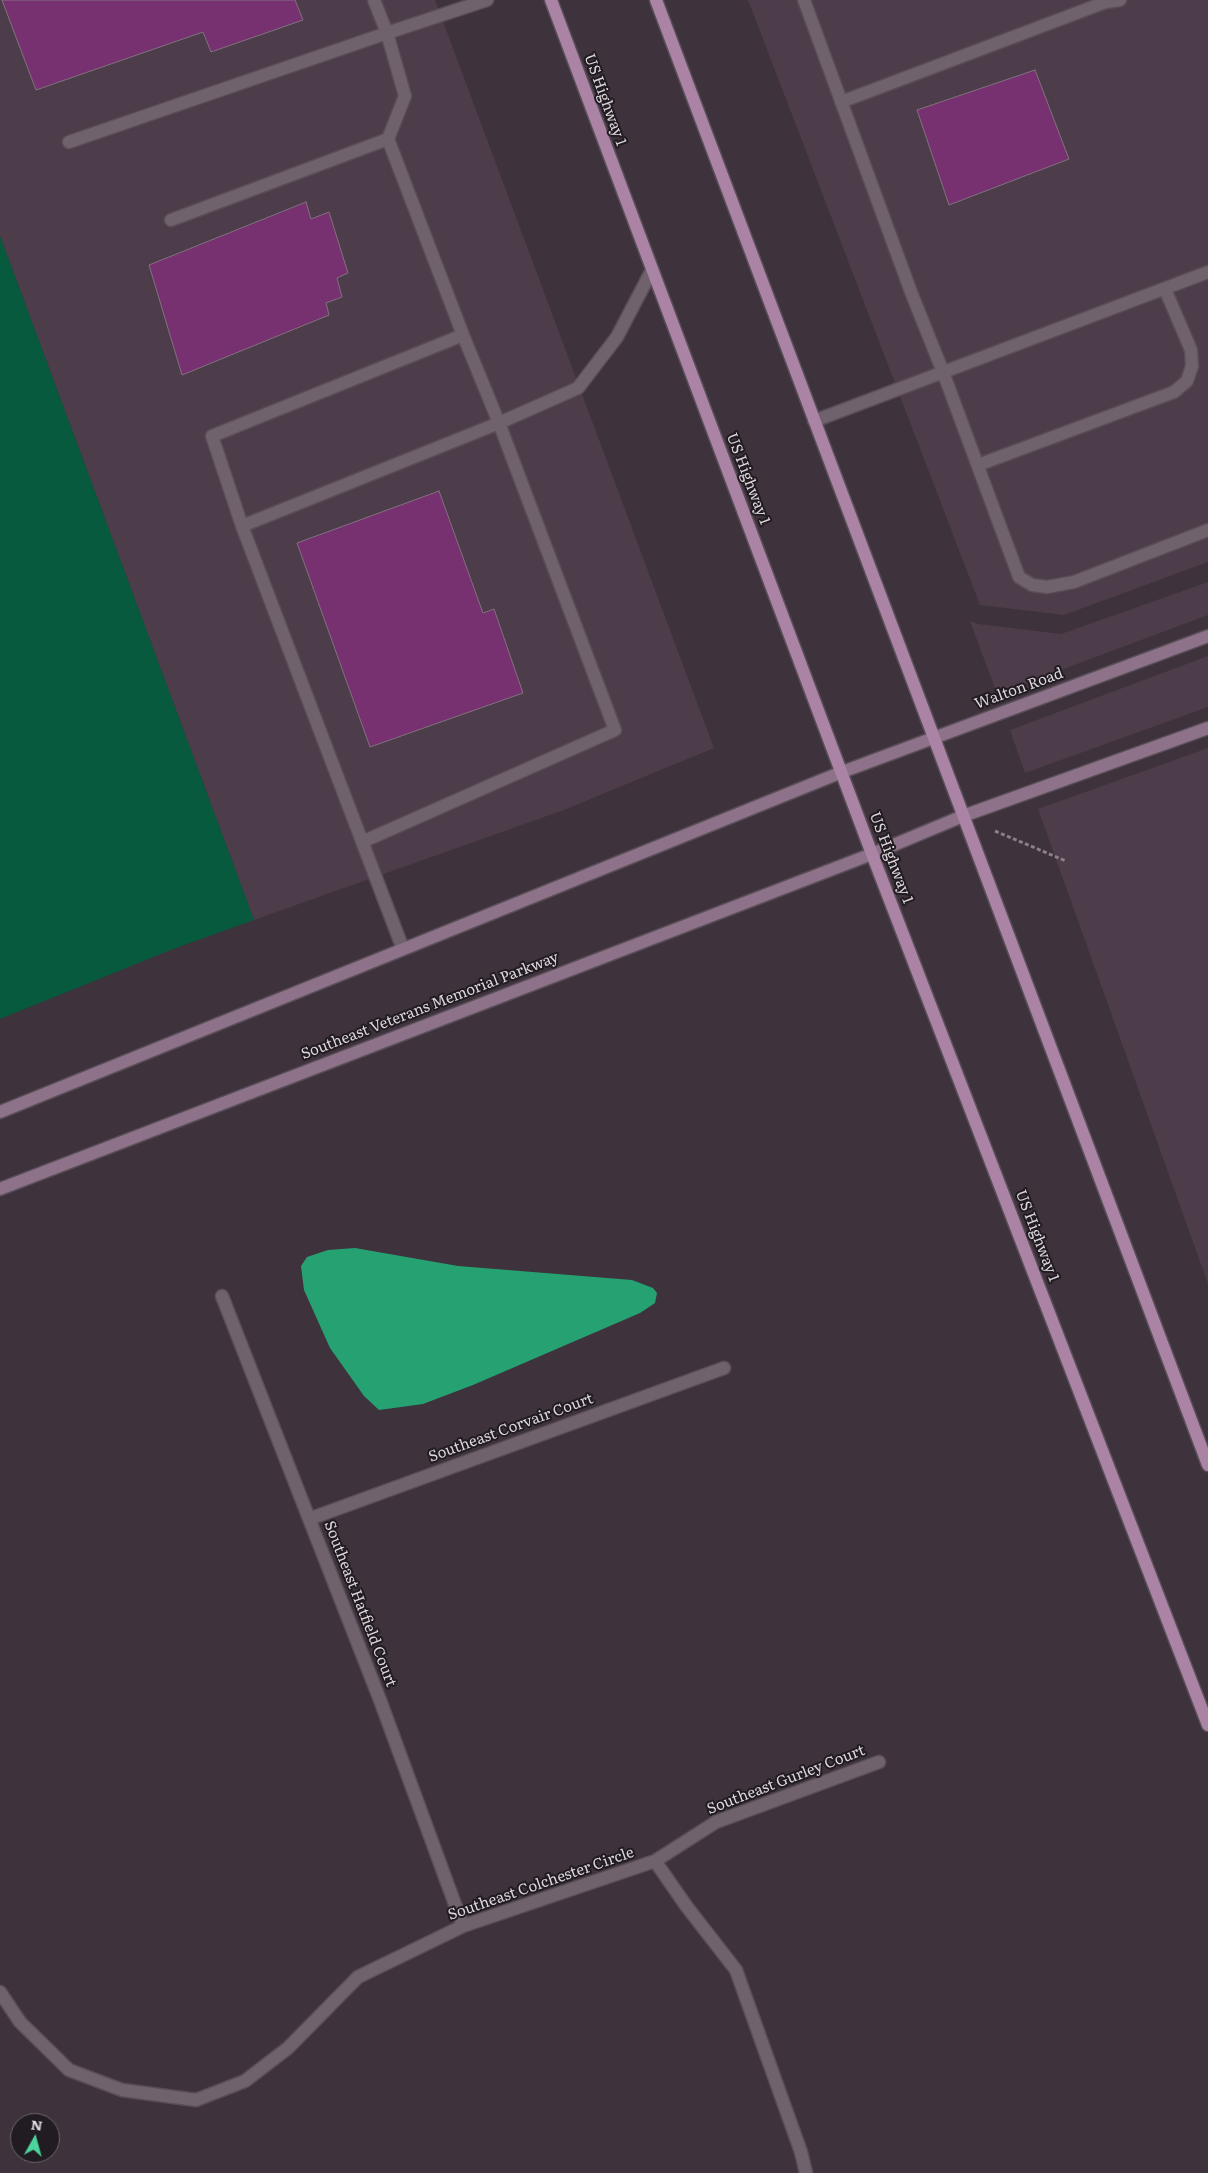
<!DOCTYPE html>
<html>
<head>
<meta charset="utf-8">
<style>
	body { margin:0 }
	#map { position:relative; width:1208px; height:2173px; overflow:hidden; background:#3e323c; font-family:Literata,serif }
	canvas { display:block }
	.north { position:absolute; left:10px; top:2113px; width:50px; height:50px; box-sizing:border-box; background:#211c21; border:1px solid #6c666b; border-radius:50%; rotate:7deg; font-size:14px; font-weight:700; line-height:20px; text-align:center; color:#ddd5db }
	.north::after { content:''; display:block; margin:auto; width:18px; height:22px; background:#4bd49b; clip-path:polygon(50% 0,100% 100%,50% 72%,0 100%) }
</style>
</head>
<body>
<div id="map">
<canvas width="1208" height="2173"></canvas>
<div class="north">N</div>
</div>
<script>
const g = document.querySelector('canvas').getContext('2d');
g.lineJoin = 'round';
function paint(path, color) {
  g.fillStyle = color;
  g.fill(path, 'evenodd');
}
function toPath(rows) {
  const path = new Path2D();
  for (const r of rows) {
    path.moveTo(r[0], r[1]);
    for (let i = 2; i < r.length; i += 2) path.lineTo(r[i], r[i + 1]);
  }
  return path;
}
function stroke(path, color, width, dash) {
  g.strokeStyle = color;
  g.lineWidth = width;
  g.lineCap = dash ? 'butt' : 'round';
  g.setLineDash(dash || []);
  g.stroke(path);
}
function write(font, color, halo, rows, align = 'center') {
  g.font = font + ' Literata,serif';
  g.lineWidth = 4;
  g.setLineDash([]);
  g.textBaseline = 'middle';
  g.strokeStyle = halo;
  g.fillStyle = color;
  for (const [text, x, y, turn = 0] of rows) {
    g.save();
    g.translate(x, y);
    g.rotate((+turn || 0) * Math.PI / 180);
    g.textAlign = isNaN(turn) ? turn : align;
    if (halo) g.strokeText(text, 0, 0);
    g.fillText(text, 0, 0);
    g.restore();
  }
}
const built = toPath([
	[0,0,435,0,714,748,564,810,254,920,0,236],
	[748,0,1208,0,1208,562,1064,615,980,605],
	[1208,582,1208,615,997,694,970,621,978,624,1061,634],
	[1208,656,1208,707,1025,773,1010,730],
	[1208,748,1208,1284,1038,809]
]);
const green = toPath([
	[0,236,254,920,173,949,0,1019]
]);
const water = toPath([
	[355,1248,458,1266,632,1280,653,1288,657,1293,655,1303,640,1313,473,1385,423,1404,379,1410,364,1396,330,1348,304,1290,301,1266,307,1257,328,1250]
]);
const building = toPath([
	[2,0,295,0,303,20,211,52,203,32,36,90,2,0],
	[1035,70,1069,159,949,205,917,110,1035,70],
	[306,202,311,219,329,212,348,273,337,278,342,297,326,303,329,315,182,375,149,265,306,202],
	[439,491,483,613,494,609,523,693,370,747,297,543,439,491]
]);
const path = toPath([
	[995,831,1066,861]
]);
const service = toPath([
	[374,0,387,33,487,0],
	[804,0,911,292,943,372,1019,577,1032,585,1047,587,1074,582,1208,530],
	[841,102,1106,2,1120,0],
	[69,142,387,33,405,96,388,139],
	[171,220,388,139,463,335],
	[814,421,1208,272],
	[978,465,1174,392,1187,381,1192,366,1191,350,1165,289],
	[242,526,499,423,578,388,617,337,652,270],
	[362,842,615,730,499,423,463,335,212,436,242,526,403,949]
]);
const minor = toPath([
	[222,1296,380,1700,463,1926],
	[309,1519,724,1368],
	[655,1861,687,1907,736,1970,801,2152,806,2173],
	[0,1992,20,2022,69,2070,122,2090,196,2100,245,2081,288,2048,358,1977,463,1926,655,1861,716,1822,879,1762]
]);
const secondary = toPath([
	[0,1112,842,772,1208,636],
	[0,1189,872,854,963,816,1208,728]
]);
const primary = toPath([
	[551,0,872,854,1208,1725],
	[656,0,1208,1465]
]);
const streetNames = [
	["US Highway 1",605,100,70],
	["US Highway 1",748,479,69],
	["Walton Road",1019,689,-20],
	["US Highway 1",891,858,69],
	["Southeast Veterans Memorial Parkway",430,1006,-21],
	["US Highway 1",1037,1236,69],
	["Southeast Corvair Court",511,1428,-20],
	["Southeast Hatfield Court",360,1604,69],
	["Southeast Gurley Court",786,1780,-21],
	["Southeast Colchester Circle",541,1884,-19]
];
paint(built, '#4d3c4a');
paint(green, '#075a3d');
paint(water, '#26a272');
paint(building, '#773170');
stroke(building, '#80727e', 1);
stroke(service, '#594e57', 15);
stroke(minor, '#594e57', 15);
stroke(secondary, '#594e57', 15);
stroke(primary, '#594e57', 15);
stroke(path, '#8a8088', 3, [4, 2.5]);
stroke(service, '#6f626d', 12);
stroke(minor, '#6f626d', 12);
stroke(secondary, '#8d7289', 12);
stroke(primary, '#aa83a5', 12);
write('15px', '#ddd5db', '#211c21', streetNames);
</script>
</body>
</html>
